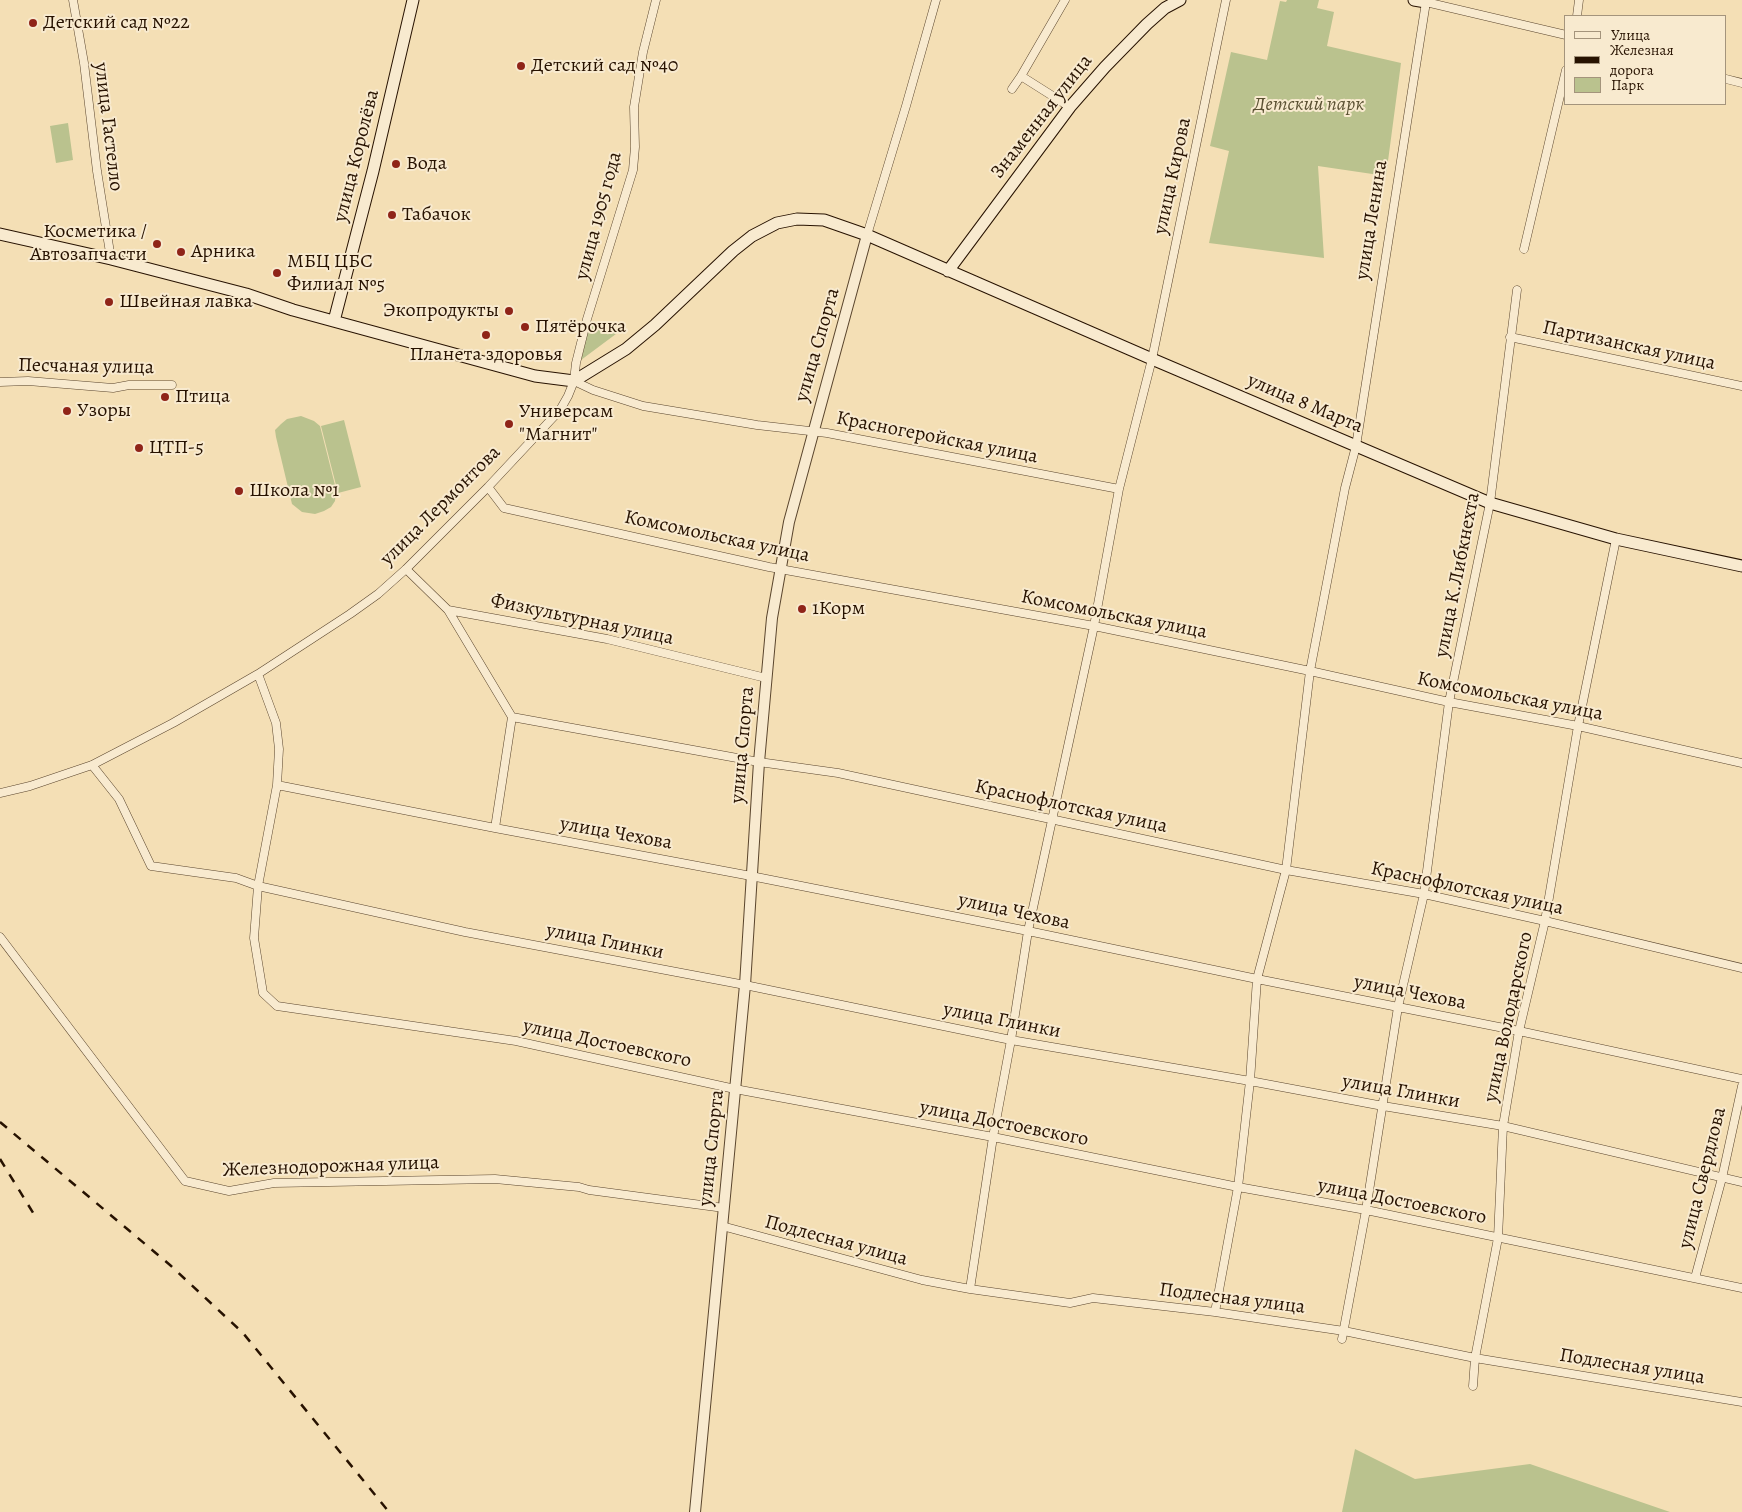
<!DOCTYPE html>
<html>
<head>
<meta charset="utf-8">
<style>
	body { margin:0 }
	#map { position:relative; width:1742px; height:1512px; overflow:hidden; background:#f4dfb5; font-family:Alegreya,serif }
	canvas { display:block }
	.legend { position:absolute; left:1564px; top:15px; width:162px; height:90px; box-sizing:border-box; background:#f8eacf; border:1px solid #a4947c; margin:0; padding:6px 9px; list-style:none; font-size:15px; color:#271200 }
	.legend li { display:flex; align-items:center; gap:10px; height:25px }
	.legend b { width:25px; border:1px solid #a4947c }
</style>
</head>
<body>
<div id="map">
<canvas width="1742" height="1512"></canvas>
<ul class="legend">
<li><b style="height:6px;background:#f8eacf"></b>Улица</li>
<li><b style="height:6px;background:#271200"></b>Железная дорога</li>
<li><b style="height:14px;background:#bac28e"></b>Парк</li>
</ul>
</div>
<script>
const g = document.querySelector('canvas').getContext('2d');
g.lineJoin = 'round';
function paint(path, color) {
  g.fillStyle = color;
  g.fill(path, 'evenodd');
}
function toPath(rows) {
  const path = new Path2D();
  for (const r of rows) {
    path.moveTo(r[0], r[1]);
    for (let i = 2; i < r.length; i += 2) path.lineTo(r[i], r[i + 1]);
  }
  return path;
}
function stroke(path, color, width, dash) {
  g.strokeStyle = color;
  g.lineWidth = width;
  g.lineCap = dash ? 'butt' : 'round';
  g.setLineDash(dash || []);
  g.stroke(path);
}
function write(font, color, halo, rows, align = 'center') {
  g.font = font + ' Alegreya,serif';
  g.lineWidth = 4;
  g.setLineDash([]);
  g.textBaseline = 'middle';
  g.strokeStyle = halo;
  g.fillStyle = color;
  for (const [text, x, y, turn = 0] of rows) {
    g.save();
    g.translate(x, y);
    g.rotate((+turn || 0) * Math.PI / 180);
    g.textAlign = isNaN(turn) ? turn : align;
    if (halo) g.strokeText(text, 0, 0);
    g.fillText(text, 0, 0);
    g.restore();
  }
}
const green = toPath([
	[1287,0,1319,0,1317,8,1334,12,1327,46,1401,63,1386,176,1318,166,1324,258,1209,243,1229,151,1210,146,1231,52,1267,60,1280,1,1286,2],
	[68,123,73,160,56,163,50,126],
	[589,325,620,331,581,360],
	[301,416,314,421,320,426,336,489,335,501,331,507,324,511,315,514,302,512,292,504,276,437,275,430,281,424,287,419],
	[344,420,361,487,338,493,321,426],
	[1355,1449,1415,1479,1530,1464,1670,1512,1342,1512]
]);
const minor = toPath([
	[73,0,84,63,97,171,111,259],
	[1577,16,1579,0],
	[1021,76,1070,107],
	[1726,79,1742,83],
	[1012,89,1021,76,1065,0],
	[867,235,906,106,936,0],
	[1524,249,1566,70],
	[1510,337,1742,386],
	[574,381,593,390,643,406,757,425,827,433,1119,489],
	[0,382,28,381,113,388,129,385,172,385],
	[488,487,504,508,769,567,1094,626,1310,671,1449,702,1578,726,1742,763],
	[406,569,448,610,607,639,766,678],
	[448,610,512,717,759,762,838,773,1286,870,1424,894,1545,921,1742,968],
	[258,674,276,723,279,749,277,785,258,886,254,938,263,993,277,1006,516,1041,735,1089,993,1137,1238,1187,1366,1210,1742,1288],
	[92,765,119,799,151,866,236,878,258,886,465,932,745,985,1011,1040,1250,1081,1383,1106,1503,1126,1742,1182],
	[277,785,495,828,751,876,1028,931,1257,979,1519,1031,1742,1079],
	[0,793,30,786,92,765,173,723,258,674,350,614,378,594,406,569,488,487,560,410,568,396,574,381,576,363,587,319,633,170,635,147,634,107,643,52,656,0],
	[495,828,512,717],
	[0,937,185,1181,229,1191,274,1183,495,1179,579,1187,589,1190,724,1208],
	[722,1226,922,1280,970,1289,1070,1303,1093,1298,1215,1312,1344,1331,1475,1358,1742,1402],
	[1695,1278,1722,1178,1742,1086],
	[970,1289,993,1137,1011,1040,1028,931,1094,626,1119,489,1152,359,1226,0],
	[1215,1312,1238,1187,1250,1081,1257,979,1286,870,1310,671,1345,488,1356,446,1426,2,1566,35],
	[1342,1339,1366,1210,1398,1007,1424,894,1449,702,1490,503,1517,290],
	[1473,1386,1475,1358,1498,1238,1503,1126,1519,1031,1545,921,1578,726,1616,539]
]);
const tertiary = toPath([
	[695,1512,745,985,759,762,772,618,789,522,867,235]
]);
const secondary = toPath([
	[1414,0,1426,2,1426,0],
	[0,234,111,259,246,294,293,310,535,376,574,381,626,349,655,325,733,251,752,236,777,223,797,219,824,220,867,235,1152,359,1490,503,1616,539,1742,566],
	[948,271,1070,107,1105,67,1147,24,1165,8,1180,0],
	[334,321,373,171,413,0]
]);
const rail = toPath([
	[0,1122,170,1265,243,1333,389,1512],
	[0,1159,35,1216]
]);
const markers = [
	[33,23,5,"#8f2418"],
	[521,66,5,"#8f2418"],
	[396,164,5,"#8f2418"],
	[392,215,5,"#8f2418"],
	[157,244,5,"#8f2418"],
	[181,252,5,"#8f2418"],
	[277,273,5,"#8f2418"],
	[109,302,5,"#8f2418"],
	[509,311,5,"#8f2418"],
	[525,327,5,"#8f2418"],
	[486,335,5,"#8f2418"],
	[165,397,5,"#8f2418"],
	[67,411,5,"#8f2418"],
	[509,424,5,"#8f2418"],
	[139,448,5,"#8f2418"],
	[239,491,5,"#8f2418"],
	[802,609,5,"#8f2418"]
];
const poiNames = [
	["Детский сад №22",43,23],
	["Детский сад №40",531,66],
	["Вода",406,164],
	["Табачок",402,215],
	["Косметика /",147,232,"right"],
	["Автозапчасти",147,255,"right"],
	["Арника",191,252],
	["МБЦ ЦБС",287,262],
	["Филиал №5",287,285],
	["Швейная лавка",119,302],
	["Экопродукты",499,311,"right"],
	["Пятёрочка",535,327],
	["Планета здоровья",486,355,"center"],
	["Птица",175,397],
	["Узоры",77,411],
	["Универсам",519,412],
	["\"Магнит\"",519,435],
	["ЦТП-5",149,448],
	["Школа №1",249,491],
	["1Корм",812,609]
];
const parkNames = [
	["Детский парк",1309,105]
];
const streetNames = [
	["Знаменная улица",1042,117,-52],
	["улица Гастелло",108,127,83],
	["улица Королёва",357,156,-76],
	["улица Кирова",1173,176,-78],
	["улица 1905 года",599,216,-75],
	["улица Ленина",1372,220,-81],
	["улица Спорта",818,345,-74],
	["Партизанская улица",1629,346,12],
	["Песчаная улица",86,367,1],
	["улица 8 Марта",1305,404,23],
	["Красногеройская улица",937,438,11],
	["улица Лермонтова",441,506,-45],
	["Комсомольская улица",717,537,12],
	["улица К.Либкнехта",1458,575,-79],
	["Комсомольская улица",1114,615,11],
	["Физкультурная улица",582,620,12],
	["Комсомольская улица",1510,697,11],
	["улица Спорта",743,745,-85],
	["Краснофлотская улица",1071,807,12],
	["улица Чехова",616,834,10],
	["Краснофлотская улица",1467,889,12],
	["улица Чехова",1014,912,12],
	["улица Глинки",605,942,11],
	["улица Чехова",1410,993,11],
	["улица Володарского",1509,1017,-78],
	["улица Глинки",1002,1021,11],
	["улица Достоевского",607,1044,12],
	["улица Глинки",1401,1092,10],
	["улица Достоевского",1004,1124,11],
	["улица Спорта",712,1148,-84],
	["Железнодорожная улица",331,1167,-2],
	["улица Свердлова",1703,1178,-76],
	["улица Достоевского",1402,1202,11],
	["Подлесная улица",836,1241,15],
	["Подлесная улица",1232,1299,7],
	["Подлесная улица",1632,1367,9]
];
paint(green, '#bac28e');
stroke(minor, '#5a452d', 9);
stroke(tertiary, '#5a452d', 12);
stroke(secondary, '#271200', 13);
stroke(minor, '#f8eacf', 8);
stroke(tertiary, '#f8eacf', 10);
stroke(secondary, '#f8eacf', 11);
stroke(rail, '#271200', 2.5, [9, 9]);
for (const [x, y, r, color] of markers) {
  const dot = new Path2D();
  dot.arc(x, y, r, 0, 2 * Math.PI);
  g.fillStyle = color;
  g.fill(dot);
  stroke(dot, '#f8eacf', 2);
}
write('20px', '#271200', '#f8eacf', poiNames, 'left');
write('italic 20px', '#5a5032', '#f8eacf', parkNames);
write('20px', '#271200', '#f8eacf', streetNames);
</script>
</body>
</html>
